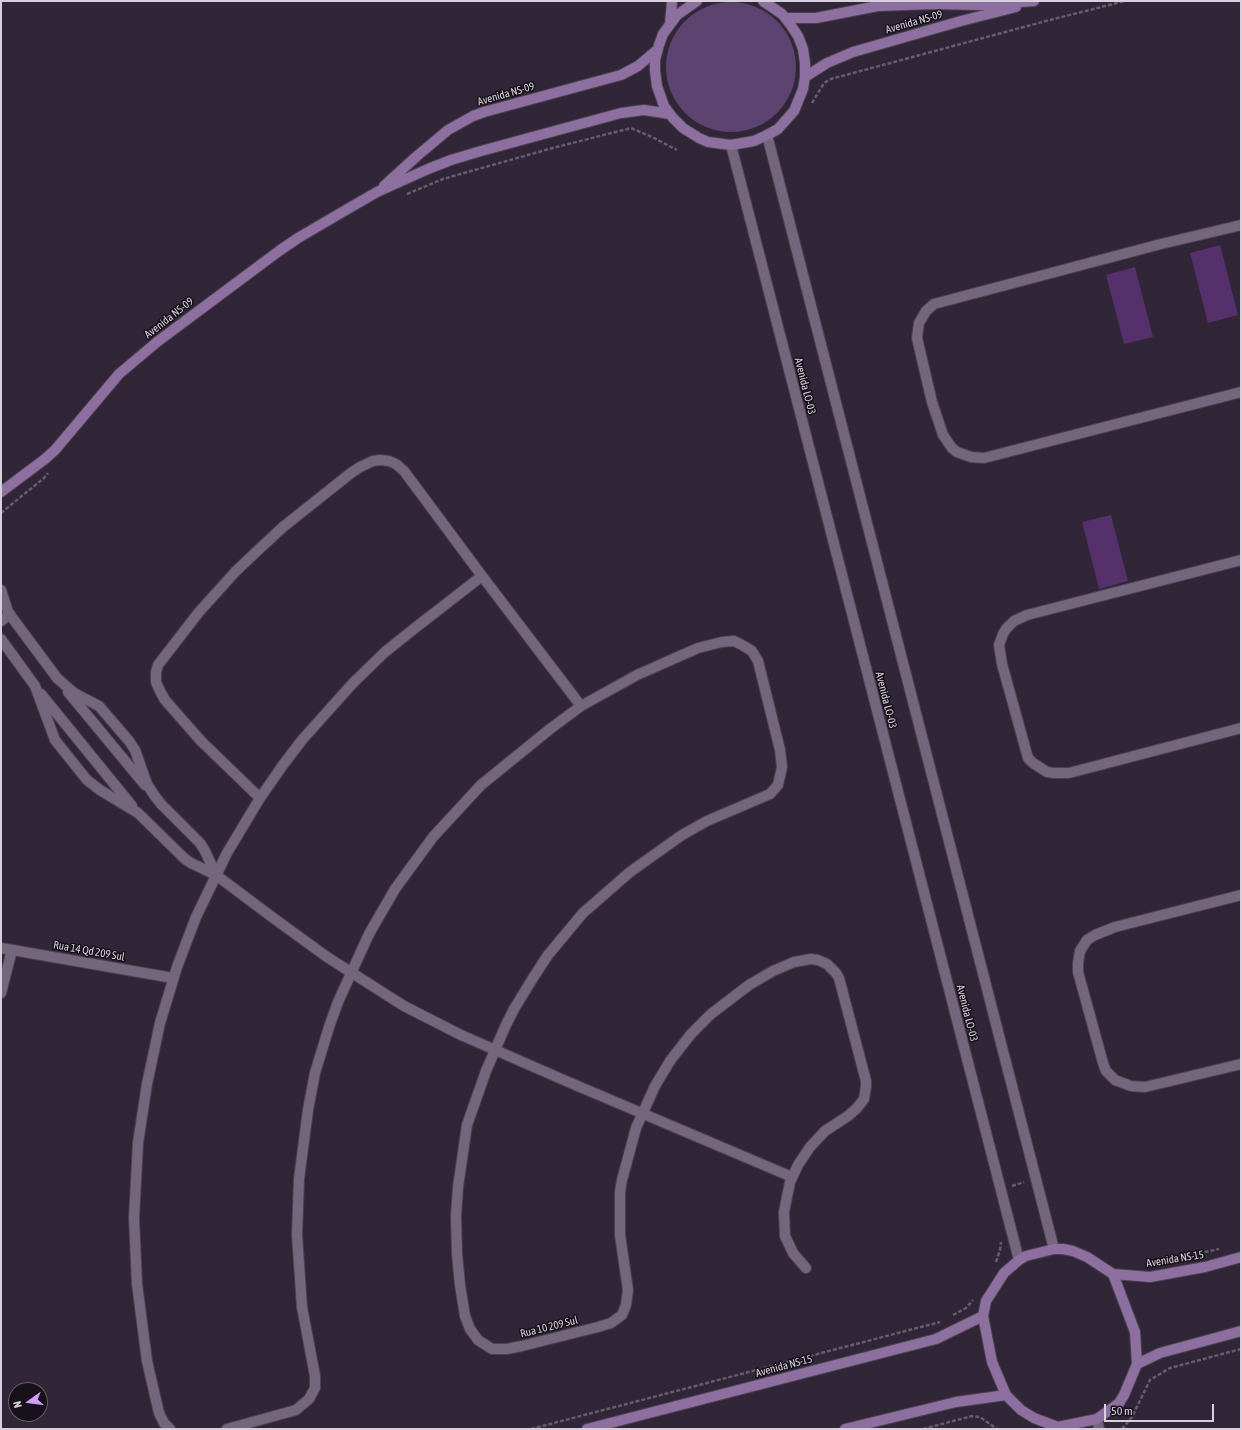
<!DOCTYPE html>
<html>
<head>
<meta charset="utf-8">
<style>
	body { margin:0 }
	#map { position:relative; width:1242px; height:1430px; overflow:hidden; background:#312638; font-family:"Asap Condensed",sans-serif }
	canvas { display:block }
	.frame { position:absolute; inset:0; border:2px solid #d8d1dd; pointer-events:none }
	.north { position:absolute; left:8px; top:1382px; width:40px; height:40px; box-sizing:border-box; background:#16111a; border:1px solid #645e68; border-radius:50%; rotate:256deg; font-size:11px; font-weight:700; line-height:16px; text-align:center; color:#d8d1dd }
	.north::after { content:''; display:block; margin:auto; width:14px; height:18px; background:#d59cfb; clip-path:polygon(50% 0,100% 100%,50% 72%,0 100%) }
	.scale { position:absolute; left:1104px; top:1404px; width:110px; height:18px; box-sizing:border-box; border:2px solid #d8d1dd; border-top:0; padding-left:5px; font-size:12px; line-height:14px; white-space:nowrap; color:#d8d1dd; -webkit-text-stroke:3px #16111a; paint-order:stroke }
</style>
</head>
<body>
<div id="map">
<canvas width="1242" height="1430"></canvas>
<div class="frame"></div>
<div class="north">N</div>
<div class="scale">50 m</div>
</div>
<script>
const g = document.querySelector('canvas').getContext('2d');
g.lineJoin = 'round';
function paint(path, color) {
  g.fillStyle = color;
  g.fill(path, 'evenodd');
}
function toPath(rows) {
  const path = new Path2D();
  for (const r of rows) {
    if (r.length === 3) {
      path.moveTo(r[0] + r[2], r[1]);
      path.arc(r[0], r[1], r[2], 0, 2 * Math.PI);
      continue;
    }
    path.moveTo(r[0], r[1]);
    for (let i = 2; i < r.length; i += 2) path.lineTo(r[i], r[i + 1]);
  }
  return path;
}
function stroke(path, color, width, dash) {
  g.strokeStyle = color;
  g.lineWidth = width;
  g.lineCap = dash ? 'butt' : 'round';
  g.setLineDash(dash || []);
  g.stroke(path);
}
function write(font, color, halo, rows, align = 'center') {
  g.font = font + ' "Asap Condensed",sans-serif';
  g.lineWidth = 3;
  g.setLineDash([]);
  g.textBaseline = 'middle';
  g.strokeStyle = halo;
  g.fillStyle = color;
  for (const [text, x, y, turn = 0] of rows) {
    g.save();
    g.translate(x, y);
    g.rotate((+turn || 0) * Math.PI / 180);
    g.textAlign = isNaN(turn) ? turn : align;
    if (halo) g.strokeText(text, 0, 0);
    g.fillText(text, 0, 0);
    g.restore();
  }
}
const green = toPath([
	[731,67,65]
]);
const building = toPath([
	[1220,245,1238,315,1208,323,1190,253],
	[1135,267,1153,337,1124,344,1106,275],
	[1111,515,1128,581,1099,589,1082,522]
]);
const path = toPath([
	[812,103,824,83,831,79,1046,21,1125,1],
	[407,194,443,179,549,149,631,128,652,137,677,150],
	[1,513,44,478,48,473],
	[1012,1186,1024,1182],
	[1187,1256,1219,1249],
	[996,1262,1000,1250,1001,1242],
	[953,1315,966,1308,973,1300],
	[531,1429,940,1322],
	[923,1429,972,1416,980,1417,997,1429],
	[1122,1429,1132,1417,1150,1380,1170,1368,1241,1349]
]);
const street = toPath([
	[767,135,1054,1249],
	[731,145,1019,1260],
	[1241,225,1161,244,934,304,926,311,919,323,917,338,932,402,943,435,952,448,957,452,971,457,984,458,1241,392],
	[1241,560,1027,615,1014,621,1006,629,1003,634,999,645,1002,664,1028,758,1033,763,1047,772,1054,773,1069,773,1241,728],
	[1,590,8,612,57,678,74,693,99,706,129,741,135,750,147,784,154,795,161,804,200,843,205,851,216,875],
	[1,621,10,614],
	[1,639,35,686,55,740,87,780,100,790,138,813,185,859,191,863,216,875,272,917,327,957,404,1006,461,1035,566,1081,792,1177],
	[68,692,145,785],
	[41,694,132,806],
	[260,798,201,741,165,700,160,691,156,682,156,672,158,665,199,612,236,571,256,552,283,527,351,473,360,467,373,461,380,460,389,461,396,464,404,471,482,576,581,706],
	[1241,895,1115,927,1095,935,1087,940,1080,951,1078,963,1078,972,1103,1063,1106,1071,1115,1080,1131,1086,1145,1087,1241,1064],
	[1,948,173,978],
	[1,993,12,950],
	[1097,1419,1099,1429],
	[170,1429,164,1423,159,1413,147,1361,137,1284,134,1218,138,1143,147,1084,160,1023,177,967,196,917,227,853,260,798,283,765,302,740,353,683,385,652,415,628,482,576],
	[227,1429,296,1410,309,1399,315,1388,315,1376,302,1307,297,1235,299,1179,308,1110,315,1073,329,1027,338,1002,369,934,395,889,433,837,481,785,550,729,581,706,637,675,698,648,722,642,734,641,742,645,752,651,758,661,780,750,782,767,778,785,770,794,707,821,682,835,630,872,583,913,548,955,533,978,514,1009,505,1027,486,1071,467,1125,458,1187,456,1216,457,1254,460,1285,465,1316,470,1329,478,1340,492,1349,507,1349,522,1346,598,1327,611,1323,622,1315,626,1305,628,1290,620,1235,620,1192,622,1180,636,1128,655,1086,670,1061,691,1034,711,1014,749,985,773,971,794,962,811,959,818,960,827,964,836,973,839,978,866,1081,866,1087,864,1099,857,1108,848,1116,825,1131,810,1147,798,1165,790,1182,784,1212,785,1236,793,1253,806,1268]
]);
const secondary = toPath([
	[697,1,677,15,663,34,659,45,655,60,655,71,657,86,664,106,673,118,683,128,699,138,708,142,731,145,754,141,767,135,778,129,794,111,803,89,805,77,805,63,803,49,798,36,790,24,782,14,763,1],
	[786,18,816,18,878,6,933,4,981,5,1034,1],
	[670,24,672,1],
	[805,77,827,63,853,52,961,21,1016,7],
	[384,186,417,156,448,130,473,116,484,112,621,75,638,66,657,50],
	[1,492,45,459,55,450,119,374,157,342,279,251,298,238,351,207,377,192,428,169,451,160,481,151,621,113,644,110,670,114],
	[1113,1274,1135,1332,1137,1364,1124,1395,1119,1403,1097,1419,1058,1427,1034,1418,1021,1410,1006,1395,992,1362,983,1316,986,1301,1004,1273,1019,1260,1026,1256,1054,1249,1063,1249,1073,1251,1087,1257,1113,1274,1150,1277,1205,1267,1241,1257],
	[1137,1364,1160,1353,1241,1331],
	[587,1429,936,1339,983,1316],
	[845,1429,956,1402,1006,1395]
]);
const streetNames = [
	["Avenida NS-09",914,22,-16],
	["Avenida NS-09",506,94,-16],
	["Avenida NS-09",169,318,-38],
	["Avenida LO-03",805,386,76],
	["Avenida LO-03",886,700,76],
	["Rua 14 Qd 209 Sul",89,951,10],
	["Avenida LO-03",967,1013,76],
	["Avenida NS-15",1175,1259,-9],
	["Rua 10 209 Sul",549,1327,-14],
	["Avenida NS-15",784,1366,-15]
];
paint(green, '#5d436f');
paint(building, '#55306b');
stroke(street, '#4b4150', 12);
stroke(secondary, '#4b4150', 12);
stroke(path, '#665c6c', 2.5, [4, 2]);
stroke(street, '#74677d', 10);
stroke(secondary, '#8d6fa0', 10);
write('11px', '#d8d1dd', '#16111a', streetNames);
</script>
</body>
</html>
